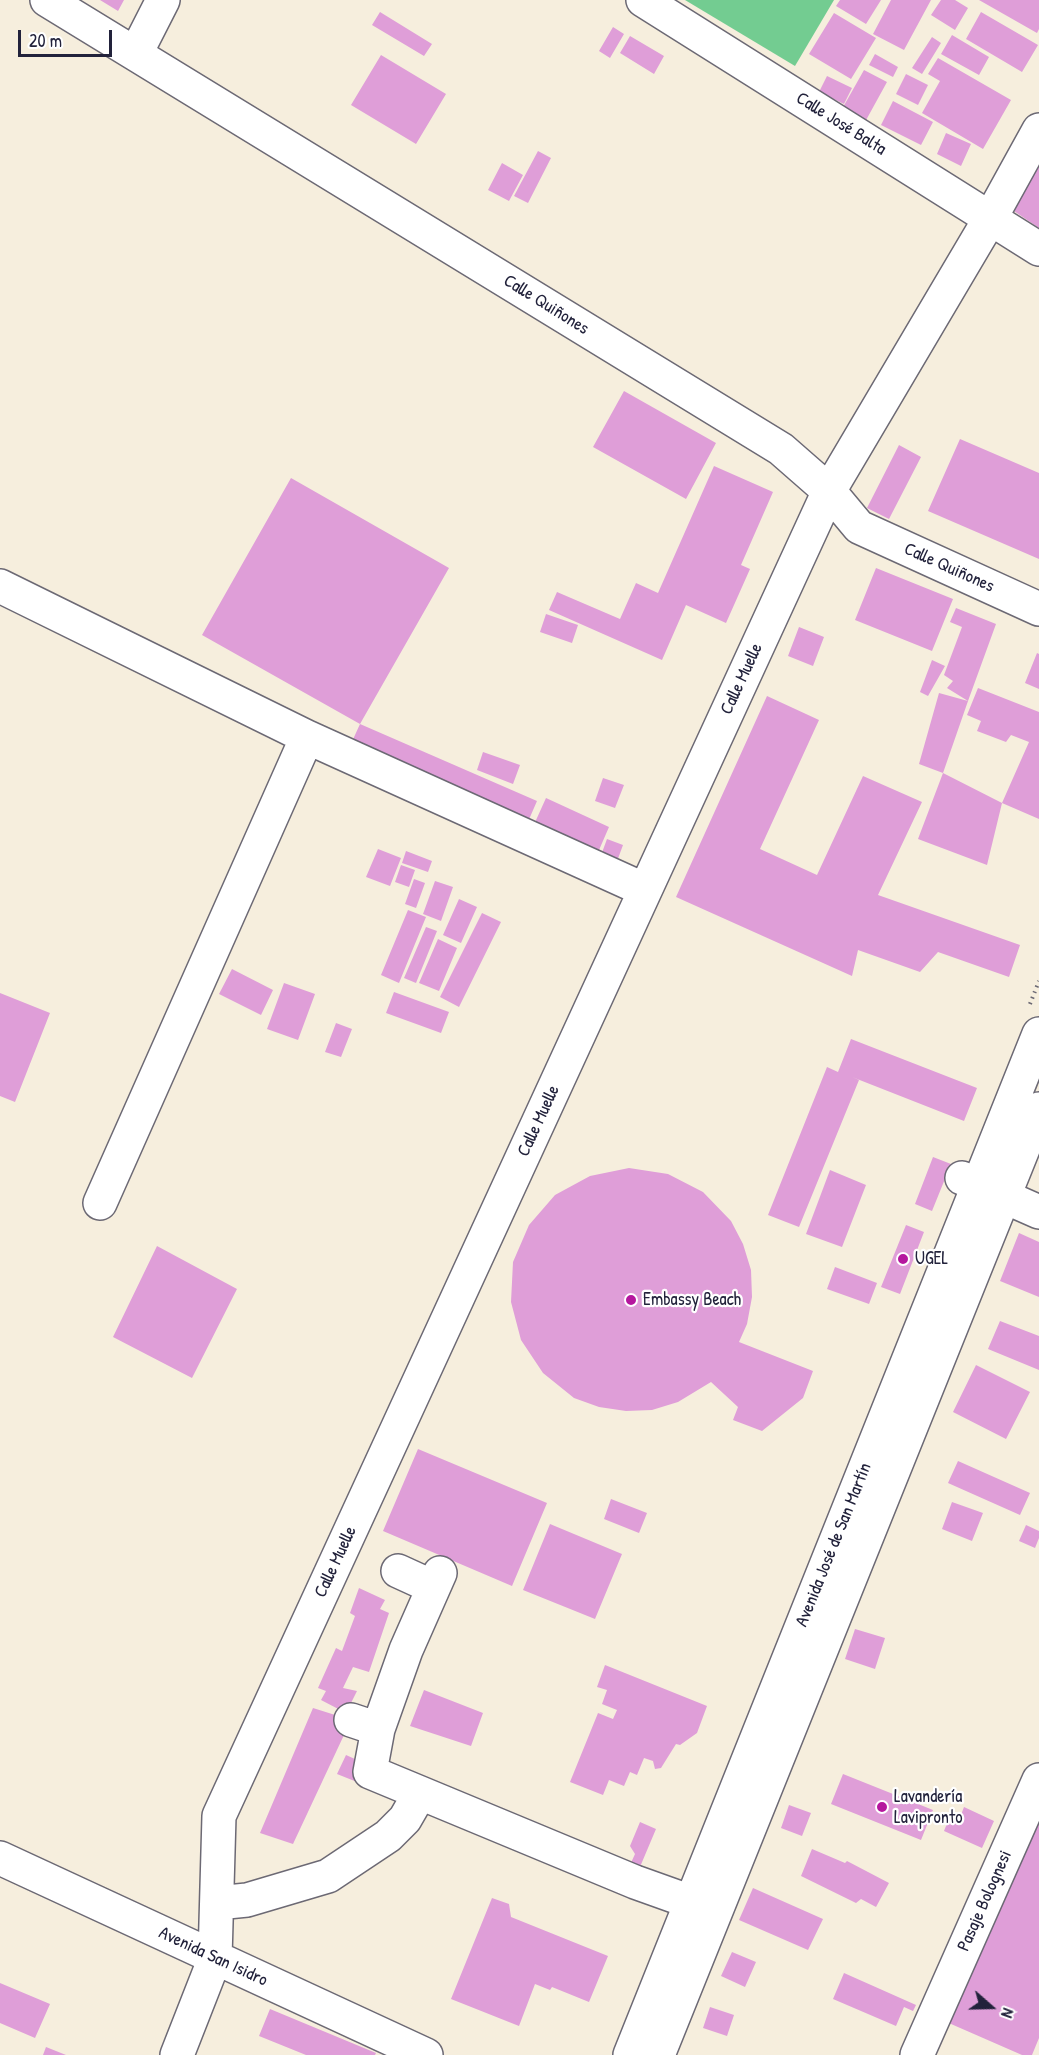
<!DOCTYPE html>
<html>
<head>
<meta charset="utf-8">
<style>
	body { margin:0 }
	#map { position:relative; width:1039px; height:2055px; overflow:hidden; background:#f6eedd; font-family:"Patrick Hand",sans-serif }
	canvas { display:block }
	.north { position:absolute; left:961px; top:1977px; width:60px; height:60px; -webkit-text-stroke:4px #fff; paint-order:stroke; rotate:110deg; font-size:16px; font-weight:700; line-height:24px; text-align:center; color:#22223b }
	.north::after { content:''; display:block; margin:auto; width:21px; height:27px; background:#22223b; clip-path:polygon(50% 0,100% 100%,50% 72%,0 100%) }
	.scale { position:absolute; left:18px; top:30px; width:94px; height:27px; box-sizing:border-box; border:3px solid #22223b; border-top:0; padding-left:8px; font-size:18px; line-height:21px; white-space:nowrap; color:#22223b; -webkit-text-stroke:4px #fff; paint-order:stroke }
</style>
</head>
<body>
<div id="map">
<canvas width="1039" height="2055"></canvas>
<div class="north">N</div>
<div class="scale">20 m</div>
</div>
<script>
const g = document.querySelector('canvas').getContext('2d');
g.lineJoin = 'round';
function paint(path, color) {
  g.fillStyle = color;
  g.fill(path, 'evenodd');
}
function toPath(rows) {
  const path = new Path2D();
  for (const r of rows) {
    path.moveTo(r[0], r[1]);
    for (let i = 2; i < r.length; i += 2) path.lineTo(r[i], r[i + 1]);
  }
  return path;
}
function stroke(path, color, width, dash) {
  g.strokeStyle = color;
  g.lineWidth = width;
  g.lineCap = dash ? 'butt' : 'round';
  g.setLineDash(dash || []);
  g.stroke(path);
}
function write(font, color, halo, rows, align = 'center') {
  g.font = font + ' "Patrick Hand",sans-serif';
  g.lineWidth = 4.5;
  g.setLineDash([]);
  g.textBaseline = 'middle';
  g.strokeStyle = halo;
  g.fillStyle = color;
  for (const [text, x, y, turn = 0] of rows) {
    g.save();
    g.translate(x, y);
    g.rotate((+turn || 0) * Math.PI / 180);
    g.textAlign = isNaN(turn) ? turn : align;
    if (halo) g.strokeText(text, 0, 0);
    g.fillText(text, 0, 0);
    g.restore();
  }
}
const green = toPath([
	[685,0,834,0,795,66]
]);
const building = toPath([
	[100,0,124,0,118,11],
	[840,0,881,0,866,24,836,6],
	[891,0,931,0,904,50,873,34],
	[941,0,955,0,968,8,955,30,931,15],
	[979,0,1039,0,1039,29,1037,33],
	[380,12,432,44,424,56,372,25],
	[981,12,1038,45,1022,72,966,39],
	[834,13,876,38,851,79,809,54],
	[613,27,624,34,610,58,599,51],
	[952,35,989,57,979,75,941,54],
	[630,36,664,56,654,74,620,53],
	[932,37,941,43,922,74,912,68],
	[875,54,898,67,893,77,869,65],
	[381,55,446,94,416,144,351,105],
	[938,58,1011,100,983,149,922,113,940,81,928,74],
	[864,70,887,82,865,122,842,109],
	[906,74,928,85,918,105,896,94],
	[827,76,852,88,844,104,819,92],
	[893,101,933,122,921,145,881,125],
	[946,133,971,144,961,166,937,154],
	[538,151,551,158,528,203,514,196],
	[502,163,523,175,509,201,488,190],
	[1035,165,1039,167,1039,228,1008,207],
	[624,391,716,443,686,499,593,447],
	[960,439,1039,473,1039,559,928,511],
	[899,445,921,457,889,519,867,508],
	[714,466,773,492,741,565,750,569,726,623,686,605,662,660,549,610,557,592,620,619,636,583,658,593],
	[291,478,449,568,360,724,202,635],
	[876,568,953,599,932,651,855,620],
	[956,608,996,624,968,701,947,688,953,681,944,675,962,627,950,622],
	[546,614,578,625,572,643,540,632],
	[799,627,824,637,813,666,788,656],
	[1037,653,1039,654,1039,689,1025,683],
	[932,660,945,666,928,696,920,692],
	[978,688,1039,712,1039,819,1002,803,987,865,918,839,943,773,1002,803,1029,742,1011,735,1006,742,977,731,981,721,967,715],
	[939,693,968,701,943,773,919,764],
	[767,696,819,720,760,849,817,875,863,776,922,802,878,895,1020,945,1009,977,938,952,920,972,858,950,852,976,676,897],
	[360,724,537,801,527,824,350,746],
	[483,752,520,765,513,784,477,770],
	[603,778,624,785,615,808,595,801],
	[546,798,609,827,596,857,532,829],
	[607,839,623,845,616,864,600,858],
	[378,849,401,858,390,886,366,877],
	[406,851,432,861,428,872,402,863],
	[401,865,415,870,409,887,395,882],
	[414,879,425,883,416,908,405,904],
	[435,881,453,887,441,921,423,914],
	[459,899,477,907,461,943,443,935],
	[408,910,426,917,399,983,381,975],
	[482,913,501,922,459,1007,440,997],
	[426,927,437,931,416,983,404,978],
	[438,939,457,948,439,991,419,983],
	[232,969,273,990,261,1015,219,994],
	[284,983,315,994,298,1040,267,1029],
	[394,992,449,1012,441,1033,386,1013],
	[0,993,50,1013,15,1102,0,1096],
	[336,1023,352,1029,341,1057,325,1052],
	[851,1039,977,1088,964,1121,852,1077,859,1080,799,1227,768,1215,827,1067,838,1072],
	[933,1157,951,1164,932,1211,915,1204],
	[629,1168,668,1174,703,1192,731,1221,743,1244,751,1270,752,1297,747,1324,739,1342,813,1371,803,1398,762,1431,733,1420,738,1407,711,1382,678,1402,652,1410,626,1411,599,1407,574,1398,543,1373,521,1340,511,1302,513,1262,529,1225,555,1195,590,1176],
	[830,1170,866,1185,842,1247,806,1234],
	[906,1225,924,1232,900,1294,881,1287],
	[1019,1233,1039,1242,1039,1297,1000,1281],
	[157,1246,237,1289,192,1378,113,1337],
	[835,1267,877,1283,869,1304,827,1289],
	[1000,1321,1039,1336,1039,1370,988,1349],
	[976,1365,1030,1392,1006,1439,953,1412],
	[418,1449,547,1503,512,1586,383,1531],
	[958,1461,1030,1493,1020,1515,948,1483],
	[611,1499,647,1513,639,1533,604,1519],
	[952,1502,983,1513,972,1541,942,1529],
	[550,1524,622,1554,595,1619,523,1590],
	[1026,1525,1039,1531,1039,1538,1035,1548,1019,1541],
	[359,1588,385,1600,380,1609,389,1613,369,1672,353,1667,343,1688,357,1691,346,1713,321,1700,326,1691,318,1688,336,1648,342,1651,355,1616,350,1613],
	[855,1629,885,1638,875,1669,845,1659],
	[605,1665,707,1706,697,1733,680,1745,676,1744,661,1768,655,1769,653,1761,644,1758,637,1775,630,1772,624,1786,609,1780,603,1795,570,1782,598,1713,613,1719,617,1710,602,1704,607,1690,597,1687],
	[424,1690,483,1713,471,1746,410,1726],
	[313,1708,351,1720,293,1844,260,1833],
	[346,1755,366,1764,357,1782,337,1774],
	[843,1774,933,1810,921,1840,831,1804],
	[1039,1783,1039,2038,1032,2055,1022,2055,935,2017],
	[789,1805,811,1813,802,1836,781,1828],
	[964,1807,994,1821,982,1848,944,1831,950,1816,959,1820],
	[640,1822,656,1829,637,1874,630,1865,635,1854,630,1846],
	[812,1849,845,1863,847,1861,889,1883,876,1907,861,1899,856,1903,801,1876],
	[753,1888,823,1919,808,1950,739,1920],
	[492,1898,509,1904,511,1917,608,1956,589,2002,552,1987,550,1990,535,1984,519,2026,451,1999],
	[732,1952,756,1962,745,1987,721,1976],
	[844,1973,916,2005,913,2011,904,2007,896,2026,833,1999],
	[0,1983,50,2004,35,2038,0,2023],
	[710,2007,734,2015,727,2036,703,2028],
	[270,2009,376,2053,375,2055,306,2055,259,2036],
	[46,2047,66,2055,43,2055]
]);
const path = toPath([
	[1030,1004,1039,981]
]);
const minor = toPath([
	[47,0,781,449,829,491,859,527,1039,609],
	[643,0,1039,249],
	[136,53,163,0],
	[0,586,307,737,645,890],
	[962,1178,1039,1212],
	[100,1203,307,737],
	[398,1571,433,1587],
	[440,1573,406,1650,378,1729,370,1772,635,1882,691,1902],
	[351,1720,378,1729],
	[0,1858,426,2055],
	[217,1903,247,1900,328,1876,388,1836,405,1819,420,1793],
	[177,2055,215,1958,219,1816,829,491,991,217,1039,130],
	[917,2055,1039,1780]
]);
const major = toPath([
	[630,2055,1039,1034],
	[658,2055,1039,1109]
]);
const markers = [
	[903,1259,6,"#b5179e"],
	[631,1300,6,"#b5179e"],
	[882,1807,6,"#b5179e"]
];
const streetNames = [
	["Calle José Balta",841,124,32],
	["Calle Quiñones",546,305,32],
	["Calle Quiñones",949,568,24],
	["Calle Muelle",742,679,-65],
	["Calle Muelle",539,1121,-65],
	["Avenida José de San Martín",834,1545,-68],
	["Calle Muelle",336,1562,-65],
	["Pasaje Bolognesi",985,1901,-66],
	["Avenida San Isidro",213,1957,25]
];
const poiNames = [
	["UGEL",915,1259],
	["Embassy Beach",643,1300],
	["Lavandería",894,1797],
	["Lavipronto",894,1818]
];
paint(green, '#73cc91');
paint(building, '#df9ed8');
stroke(minor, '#6c6974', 36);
stroke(major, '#6c6974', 36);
stroke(path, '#6c6974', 4, [1.5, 4.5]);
stroke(minor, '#fff', 33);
stroke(major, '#fff', 33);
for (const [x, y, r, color] of markers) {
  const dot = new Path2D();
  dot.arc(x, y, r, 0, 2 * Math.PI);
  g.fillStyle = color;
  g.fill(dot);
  stroke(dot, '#fff', 2);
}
write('18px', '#22223b', '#fff', streetNames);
write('18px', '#22223b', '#fff', poiNames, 'left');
</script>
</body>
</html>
